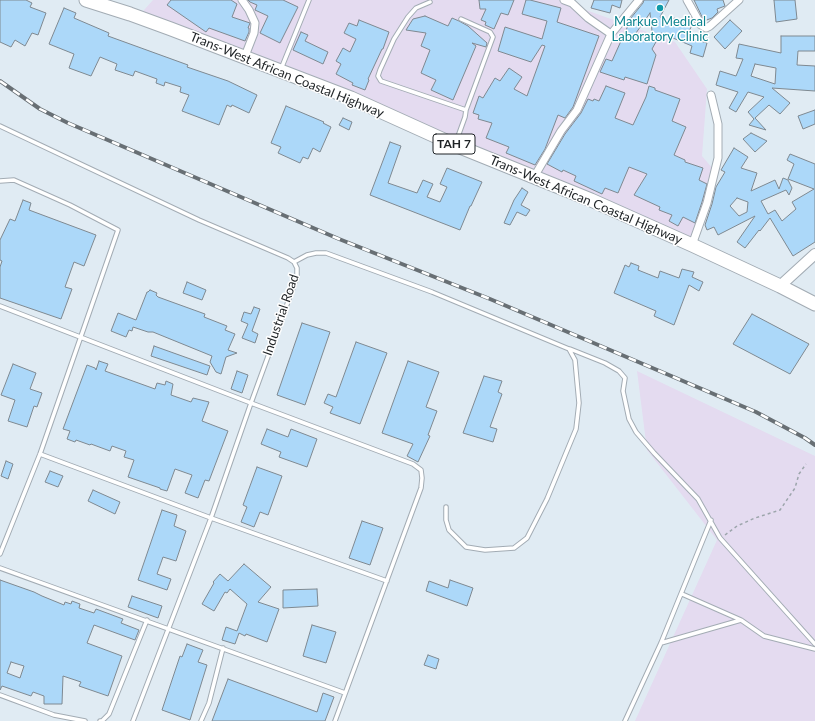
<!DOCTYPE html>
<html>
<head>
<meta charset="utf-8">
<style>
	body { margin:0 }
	canvas { display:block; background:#e0ebf3 }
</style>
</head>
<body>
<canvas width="815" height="721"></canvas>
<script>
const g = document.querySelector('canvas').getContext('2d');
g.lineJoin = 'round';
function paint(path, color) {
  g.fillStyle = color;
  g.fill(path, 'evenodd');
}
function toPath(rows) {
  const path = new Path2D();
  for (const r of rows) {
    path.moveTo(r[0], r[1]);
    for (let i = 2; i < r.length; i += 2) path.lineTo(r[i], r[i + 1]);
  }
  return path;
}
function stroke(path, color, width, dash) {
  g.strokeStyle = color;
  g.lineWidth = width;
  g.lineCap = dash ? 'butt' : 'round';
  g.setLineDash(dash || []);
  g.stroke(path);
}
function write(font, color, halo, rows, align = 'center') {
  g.font = font + ' Lato,sans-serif';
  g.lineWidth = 3;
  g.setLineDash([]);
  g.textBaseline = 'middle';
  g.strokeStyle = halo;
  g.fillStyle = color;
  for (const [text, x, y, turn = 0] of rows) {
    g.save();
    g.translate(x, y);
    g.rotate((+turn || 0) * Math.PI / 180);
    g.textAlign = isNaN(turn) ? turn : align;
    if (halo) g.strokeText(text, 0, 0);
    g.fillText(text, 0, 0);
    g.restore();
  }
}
const industrial = toPath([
	[153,0,558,0,675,42,707,89,702,156,713,169,692,243,319,88,136,19],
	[637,371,815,456,815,721,635,721,717,540,647,450]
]);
const building = toPath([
	[0,0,26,0,32,3,30,7,46,13,38,35,32,33,25,46,15,40,11,47,0,42,0,0],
	[171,0,231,0,237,4,232,17,250,23,248,28,249,28,249,32,245,41,209,28,206,32,167,5,171,0],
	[248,0,283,0,298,7,280,43,260,33,268,16,255,10,257,5,250,2,248,0],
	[479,0,514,0,508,15,501,13,494,29,485,25,486,22,481,20,486,9,480,9,479,0],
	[526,0,530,0,561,8,557,22,599,36,573,107,565,118,558,115,545,149,535,165,506,153,509,147,486,138,492,123,478,119,479,115,473,113,479,96,483,98,495,78,500,81,509,68,522,77,514,89,527,96,545,46,542,45,531,62,498,51,505,27,542,39,547,21,522,14,526,0],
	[594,0,622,0,620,8,612,5,610,13,591,8,594,0],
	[644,0,669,0,660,17,672,22,674,18,691,27,687,37,707,43,703,57,690,53,692,46,661,33,652,49,656,55,647,84,625,77,624,80,600,72,606,59,612,61,625,32,628,26,626,24,643,3,644,0],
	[650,13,653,40,636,33,650,13],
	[694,0,723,0,725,6,717,9,718,12,712,18,704,21,694,0],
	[774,0,795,0,797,19,776,22,774,0],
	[64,8,76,13,74,18,109,33,108,36,188,65,187,67,228,81,257,95,249,113,232,105,231,107,227,105,219,125,182,111,189,95,180,92,181,87,165,82,164,86,156,83,157,79,135,71,133,76,115,70,117,64,100,57,91,76,69,68,74,54,49,44,64,8],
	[425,16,448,26,452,18,459,21,468,26,487,43,486,47,472,43,476,46,453,100,431,90,436,80,421,73,430,50,421,46,426,33,406,30,413,19,425,16],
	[359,20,389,32,383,49,382,49,368,79,369,80,365,90,352,85,353,83,336,74,341,64,336,61,343,48,350,52,356,39,344,33,349,23,357,26,359,20],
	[730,20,742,31,725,49,714,37,730,20],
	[301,32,308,35,305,41,328,52,323,64,293,50,301,32],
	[781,36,815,36,815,51,798,51,797,65,815,66,815,91,772,88,790,103,780,114,769,105,755,118,766,130,749,125,754,119,748,112,764,97,748,92,736,112,729,108,738,92,716,85,720,71,736,76,743,59,736,58,739,44,781,53,781,36],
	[755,64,776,68,775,84,751,76,755,64],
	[606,86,625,93,615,118,633,125,646,97,649,86,655,88,655,90,680,99,672,121,686,127,674,155,685,160,685,162,703,168,699,180,707,184,702,202,695,223,683,217,678,226,669,221,672,215,659,210,660,207,634,195,647,174,629,167,618,193,605,188,602,194,574,181,576,176,563,170,562,172,547,164,565,134,581,113,588,99,593,101,594,99,599,101,606,86],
	[286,106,324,122,323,123,331,127,320,152,313,148,308,159,303,157,300,163,278,153,281,147,271,143,286,106],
	[815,110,815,124,803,129,798,116,815,110],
	[343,118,352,122,349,130,339,125,343,118],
	[751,133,767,141,755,152,743,139,751,133],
	[390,142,401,146,388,183,417,193,423,180,433,184,427,197,440,202,447,187,440,184,447,168,482,182,471,206,470,206,460,230,370,195,390,142],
	[734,148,748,157,741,168,757,173,751,191,775,180,779,189,783,178,788,180,792,188,789,195,786,190,761,201,768,214,775,210,782,221,796,209,792,202,814,189,788,179,794,164,787,160,790,154,815,164,815,242,793,256,770,218,760,231,759,230,745,248,737,242,755,216,718,235,714,227,707,230,705,225,712,204,716,187,725,172,721,170,734,148],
	[737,198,748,202,747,212,739,216,730,206,737,198],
	[522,188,528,192,521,205,530,210,526,216,517,212,510,225,504,223,514,200,522,188],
	[23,200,31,203,29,210,96,235,84,266,74,262,65,287,72,289,61,319,0,298,0,267,2,261,0,260,0,240,10,219,15,221,23,200],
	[631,263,639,266,638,270,658,278,660,271,679,278,682,269,694,272,692,277,703,282,699,291,689,285,674,325,654,316,656,311,614,293,625,265,629,267,631,263],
	[187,282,206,290,202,300,183,293,187,282],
	[150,290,157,293,156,295,158,297,205,314,204,317,227,326,225,330,235,334,228,350,237,353,226,357,221,374,216,372,210,362,212,356,153,332,148,332,133,327,132,331,129,330,126,337,111,331,118,313,136,320,147,292,148,292,150,290],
	[254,307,260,309,252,331,258,334,255,343,242,338,248,324,241,321,244,312,251,314,254,307],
	[752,314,809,344,790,374,733,344,752,314],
	[302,323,330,332,305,405,277,395,302,323],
	[356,342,387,353,360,424,330,413,333,407,324,403,328,394,336,397,356,342],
	[154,346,210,366,207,375,151,356,154,346],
	[99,361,108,364,105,371,155,389,157,383,165,385,166,381,173,384,171,395,191,402,193,398,209,402,202,421,228,431,209,481,205,480,198,498,185,493,192,475,175,469,167,491,160,489,160,488,128,477,134,460,124,457,126,451,112,446,110,451,91,444,90,445,76,440,75,442,67,439,70,431,63,429,87,365,95,368,96,370,99,361],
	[408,361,439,372,426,407,437,411,428,435,430,436,418,462,407,456,413,444,382,433,408,361],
	[13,364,36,373,30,389,42,393,37,407,34,406,27,427,8,421,15,400,1,395,13,364],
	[237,371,248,375,242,393,231,389,237,371],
	[484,376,502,381,498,392,502,394,490,427,497,429,493,442,463,433,484,376],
	[267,429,288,437,291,429,317,439,307,467,279,457,281,452,261,444,267,429],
	[6,461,13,464,8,479,1,476,6,461],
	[257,467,282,476,268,515,260,512,254,527,241,522,247,507,243,505,257,467],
	[50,471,63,476,58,487,45,482,50,471],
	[93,490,120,502,115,514,88,501,93,490],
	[162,510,177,515,174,526,186,531,176,561,163,557,157,574,171,579,167,590,138,580,162,510],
	[362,521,383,528,370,565,349,558,362,521],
	[244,564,271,587,258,602,279,609,267,642,246,634,245,636,239,633,235,644,222,640,226,627,237,631,247,604,230,589,227,593,225,592,214,611,202,604,214,583,213,582,220,574,228,581,244,564],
	[0,580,34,592,42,596,64,605,65,602,71,604,72,601,80,604,79,608,94,613,96,609,123,619,121,623,139,630,135,640,94,625,87,643,122,656,108,696,79,686,81,682,63,676,62,704,44,704,44,696,33,692,31,696,2,686,0,690,0,580],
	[11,662,24,666,20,678,7,673,11,662],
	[450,580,473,588,467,606,426,591,429,581,448,588,450,580],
	[317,589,318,606,283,608,283,590,317,589],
	[132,596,162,606,158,618,128,607,132,596],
	[312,625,336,632,326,663,303,656,312,625],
	[187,644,203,650,198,662,207,665,190,720,162,710,180,656,182,657,187,644],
	[428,655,439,659,436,669,424,665,428,655],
	[228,679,317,712,323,693,334,697,325,721,212,721,228,679]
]);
const path = toPath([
	[725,535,737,526,755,518,780,510,795,488,799,474,806,464]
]);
const lane = toPath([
	[430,2,416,8,408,17,394,39,380,70,378,76,381,81,466,110,465,117,456,142],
	[461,19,490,32,493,37,466,110],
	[281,69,309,0],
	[0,126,199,220,288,258,294,262,297,268,297,277,251,403,211,518,133,721],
	[0,181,14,180,70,205,118,230,40,454,0,554],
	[294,262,307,255,316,253,326,253,432,292,569,349,575,360,579,403,576,429,547,499,527,538,514,548,485,550,466,547,449,530,446,520,446,507],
	[0,306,251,403,413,464,421,470,422,478,421,488,335,721],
	[570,349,605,363,619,371,625,378,623,391,629,419,636,432,654,453,698,499,720,538,815,644],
	[40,454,211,518,387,581],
	[0,568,345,693],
	[682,594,741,620],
	[661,643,741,620,764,636,815,649],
	[0,695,54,715,85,721],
	[100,721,102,721,109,714,147,620],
	[201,721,209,703,223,648],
	[625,721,661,643,711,520]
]);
const street = toPath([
	[242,0,249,10,255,23,254,33,245,56],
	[564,0,572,3,588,18,611,34],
	[687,0,701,25,706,28,710,26,739,0],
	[534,177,561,131,577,110,611,34,639,0],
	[692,245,707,203,718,158,718,124,711,95]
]);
const secondary = toPath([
	[780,286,815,254]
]);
const highway = toPath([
	[86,0,130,14,171,29,351,98,455,145,591,200,692,245,780,286,815,304]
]);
const rail = toPath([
	[0,81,40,109,68,123,339,239,490,299,756,412,805,438,815,445]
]);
const markers = [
	[660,8,4,"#0f9aa8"]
];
const shields = [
	[454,144,42]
];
const shieldNames = [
	["TAH 7",454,144]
];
const cultureNames = [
	["Markue Medical",660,22],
	["Laboratory Clinic",660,37]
];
const streetNames = [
	["Trans-West African Coastal Highway",287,75,22],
	["Trans-West African Coastal Highway",586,200,23],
	["Industrial Road",281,315,-71]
];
paint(industrial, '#e4dbf0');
paint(building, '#acd8f9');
stroke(building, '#7f8991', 1);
stroke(lane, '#a3acb4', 5.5);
stroke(street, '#a3acb4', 9);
stroke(secondary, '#a3acb4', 12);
stroke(highway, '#a3acb4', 15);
stroke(path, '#9ca5ab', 1.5, [3, 3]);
stroke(lane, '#fff', 3.5);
stroke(street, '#fff', 7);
stroke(secondary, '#fff', 10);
stroke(highway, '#fff', 13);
stroke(rail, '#686f74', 4);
stroke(rail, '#fff', 2.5, [8]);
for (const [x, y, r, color] of markers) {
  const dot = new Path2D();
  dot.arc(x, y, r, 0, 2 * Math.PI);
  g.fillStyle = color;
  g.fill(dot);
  stroke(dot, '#fff', 1.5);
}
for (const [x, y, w] of shields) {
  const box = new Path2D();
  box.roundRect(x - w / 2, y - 10, w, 20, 3);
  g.fillStyle = '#fff';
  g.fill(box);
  stroke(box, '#1f2326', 1);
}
write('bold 12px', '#1f2326', null, shieldNames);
write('13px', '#0d838f', '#fff', cultureNames);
write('13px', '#1f2326', '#fff', streetNames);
</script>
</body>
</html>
